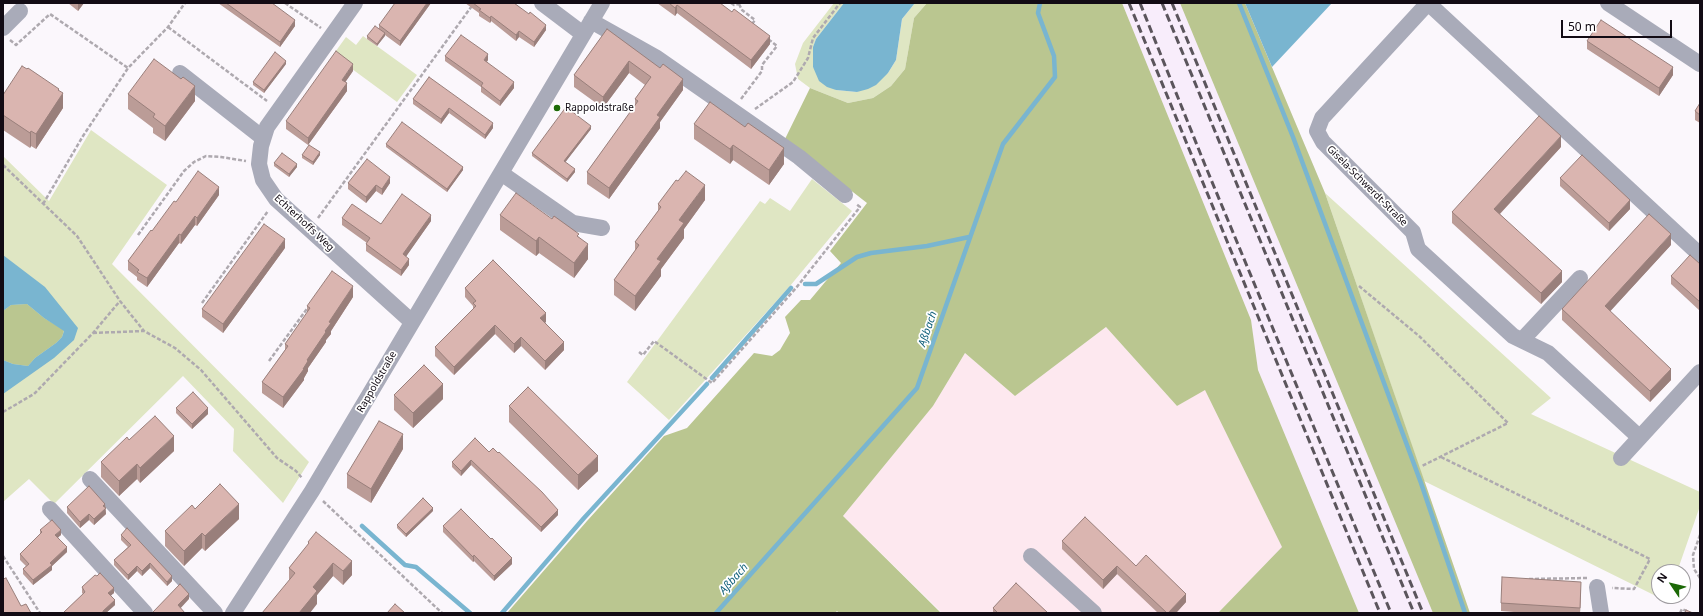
<!DOCTYPE html>
<html>
<head>
<meta charset="utf-8">
<style>
	body { margin:0 }
	#map { position:relative; width:1703px; height:616px; overflow:hidden; background:#fbf7fc; font-family:"Noto Sans",sans-serif }
	canvas { display:block }
	.frame { position:absolute; inset:0; border:4px solid #120b14; pointer-events:none }
	.north { position:absolute; left:1651px; top:564px; width:40px; height:40px; box-sizing:border-box; background:#fff; border:1px solid #a09da1; border-radius:50%; rotate:305deg; font-size:11px; font-weight:700; line-height:16px; text-align:center; color:#120b14 }
	.north::after { content:''; display:block; margin:auto; width:14px; height:18px; background:#1c6907; clip-path:polygon(50% 0,100% 100%,50% 72%,0 100%) }
	.scale { position:absolute; left:1561px; top:20px; width:111px; height:18px; box-sizing:border-box; border:2px solid #120b14; border-top:0; padding-left:5px; font-size:12px; line-height:14px; white-space:nowrap; color:#120b14; -webkit-text-stroke:3px #fff; paint-order:stroke }
</style>
</head>
<body>
<div id="map">
<canvas width="1703" height="616"></canvas>
<div class="frame"></div>
<div class="north">N</div>
<div class="scale">50 m</div>
</div>
<script>
const g = document.querySelector('canvas').getContext('2d');
g.lineJoin = 'round';
function paint(path, color) {
  g.fillStyle = color;
  g.fill(path, 'evenodd');
}
function toPath(rows) {
  const path = new Path2D();
  for (const r of rows) {
    path.moveTo(r[0], r[1]);
    for (let i = 2; i < r.length; i += 2) path.lineTo(r[i], r[i + 1]);
  }
  return path;
}
function stroke(path, color, width, dash) {
  g.strokeStyle = color;
  g.lineWidth = width;
  g.lineCap = dash ? 'butt' : 'round';
  g.setLineDash(dash || []);
  g.stroke(path);
}
function write(font, color, halo, rows, align = 'center') {
  g.font = font + ' "Noto Sans",sans-serif';
  g.lineWidth = 3.5;
  g.setLineDash([]);
  g.textBaseline = 'middle';
  g.strokeStyle = halo;
  g.fillStyle = color;
  for (const [text, x, y, turn = 0] of rows) {
    g.save();
    g.translate(x, y);
    g.rotate((+turn || 0) * Math.PI / 180);
    g.textAlign = isNaN(turn) ? turn : align;
    if (halo) g.strokeText(text, 0, 0);
    g.fillText(text, 0, 0);
    g.restore();
  }
}
const built = toPath([
	[1027,3,1245,3,1325,193,1470,613,1289,613]
]);
const industrial = toPath([
	[1106,327,1177,406,1205,389,1282,547,1218,613,942,613,843,516,933,406,965,353,1015,396]
]);
const green = toPath([
	[834,3,844,3,816,39,813,47,813,67,836,90,857,92,888,73,896,60,902,19,915,3,927,3,914,18,905,69,891,86,873,98,848,103,810,88,798,79,795,64,803,43],
	[363,36,417,75,397,102,333,55,346,37,356,45],
	[91,130,167,185,112,264,309,462,283,503,233,451,234,429,183,376,54,504,29,479,3,502,3,156,49,201],
	[812,179,852,211,790,286,669,420,627,382,760,201,765,204,770,198,790,211],
	[1325,193,1551,398,1531,414,1700,492,1700,506,1677,572,1659,572,1659,596,1668,596,1666,601,1424,481]
]);
const forest = toPath([
	[927,3,1122,3,1251,320,1258,370,1359,613,1218,613,1282,547,1205,390,1177,406,1106,327,1015,396,965,353,933,406,843,516,941,613,839,613,837,611,835,613,507,613,587,521,664,436,687,428,754,353,772,356,780,350,790,333,785,317,801,300,810,300,841,263,830,251,867,203,785,139,810,88,848,103,873,98,891,86,905,69,914,18],
	[1180,3,1245,3,1325,193,1470,613,1433,613],
	[27,304,44,318,64,330,62,337,56,343,35,358,28,366,13,364,3,360,3,311,11,305]
]);
const water = toPath([
	[844,3,915,3,902,19,896,60,888,73,876,85,868,89,857,92,836,90,827,87,819,81,813,67,813,47,816,39],
	[1245,3,1332,3,1272,67],
	[3,255,45,287,78,328,74,340,54,358,3,394,3,360,13,364,28,366,35,358,56,343,62,337,64,331,44,318,27,304,11,305,3,311]
]);
const stream = toPath([
	[1239,3,1293,137,1421,483,1465,613],
	[805,284,816,284,857,257,871,253,927,246,969,237],
	[712,378,791,288],
	[362,526,405,565,416,567,470,613],
	[502,613,584,518,707,384],
	[716,613,917,388,1003,144,1055,77,1054,56,1038,13,1040,3]
]);
const path = toPath([
	[285,3,321,28],
	[731,3,734,5,742,3],
	[739,4,742,10,755,20,752,24],
	[168,27,267,101],
	[10,40,16,45,50,14,128,68],
	[741,99,762,71,762,65,777,46,768,39],
	[755,109,793,82,808,58,813,38,840,3],
	[3,165,77,236,120,301,144,331],
	[43,204,83,136,128,68,168,27,185,3],
	[318,218,474,3],
	[138,235,184,171,194,162,206,156,221,157,246,161],
	[1359,286,1419,336,1508,423,1422,466],
	[202,303,268,211],
	[93,333,144,331,175,348,201,370,277,458,296,471,302,478],
	[639,352,643,355,654,341,712,383,796,288,860,207,856,204],
	[269,361,309,306],
	[3,412,34,394,93,333,120,301],
	[1441,457,1650,559,1634,589,1612,588],
	[323,501,442,613],
	[1700,535,1693,555,1694,569,1700,578],
	[3,556,40,613],
	[1529,579,1587,578],
	[1680,613,1682,609,1690,613]
]);
const minor = toPath([
	[355,3,267,127,261,146,259,164,263,180,276,199,412,322],
	[542,3,583,34],
	[1428,3,1322,118,1317,131,1323,142,1413,232,1418,249,1513,336,1548,353,1639,437],
	[1428,3,1700,255],
	[1608,3,1700,64],
	[591,21,657,58,799,157,845,195],
	[3,28,20,11],
	[180,73,263,138],
	[501,173,573,223,602,228],
	[1522,340,1580,278],
	[1621,458,1700,372],
	[90,479,215,613],
	[50,509,145,613],
	[1031,556,1094,613],
	[1597,587,1601,613],
	[233,613,312,491,602,3]
]);
const rail = toPath([
	[1129,3,1380,613],
	[1140,3,1205,165,1391,613],
	[1162,3,1414,613],
	[1172,3,1423,613]
]);
const wall = toPath([
	[68,3,84,3,78,11],
	[218,3,272,3,295,26,280,47],
	[431,3,400,46,385,35,377,46,367,39,367,36,379,28,379,25],
	[465,3,514,3,546,30,534,47,519,37,516,41,491,21,490,23,479,16,479,13],
	[657,3,720,3,770,44,751,69,677,13,675,16],
	[607,29,683,90,660,122,660,128,609,199,587,184,587,172,635,106,635,99,645,85,629,73,603,108,574,87,574,75],
	[1587,41,1673,75,1659,96,1587,49],
	[445,56,488,60,487,62,514,88,500,106,481,92,481,87,445,61],
	[286,64,264,93,253,85,253,82],
	[353,71,345,82,347,91,308,145,286,129,286,121],
	[429,77,493,128,485,139,449,113,441,124,413,104,413,99],
	[59,91,63,108,36,149,31,146,30,148,3,130,3,95],
	[128,94,195,101,165,141,153,133,153,128,128,109],
	[1700,103,1700,123,1695,120,1695,111],
	[694,124,784,164,769,185,733,160,730,164,694,139],
	[591,129,565,162,575,172,567,182,532,156,532,153],
	[386,144,463,170,447,192,386,147],
	[1561,147,1500,214,1562,282,1541,304,1452,223,1452,212],
	[302,155,320,155,313,165,302,158],
	[274,163,297,167,289,177,274,166],
	[1560,178,1630,209,1609,231,1560,186],
	[348,183,390,183,382,195,376,191,366,203,348,189],
	[219,195,197,226,195,225,181,244,179,243,147,287,137,280,137,277,128,270,128,261,176,202],
	[705,200,684,229,684,238,661,269,661,276,635,311,614,295,614,280,635,251,635,242,658,211,658,204],
	[500,215,552,219,579,237,588,259,574,278,539,253,536,256,500,230],
	[342,218,381,224,431,221,406,256,409,265,401,276,366,251,366,244,367,243,342,225],
	[1671,245,1610,311,1671,380,1650,402,1562,320,1562,309],
	[285,248,223,333,202,317,202,309],
	[1700,264,1700,311,1671,284,1671,276],
	[465,288,546,322,545,322,564,350,545,370,521,346,514,353,495,334,454,375,435,356,435,347,473,309,473,306,465,297],
	[353,297,331,331,331,334,326,340,326,342,308,368,308,371,304,378,304,380,283,408,262,393,262,382,285,350,285,344,307,313,307,306],
	[394,395,443,399,413,428,394,410],
	[509,406,598,471,578,490,509,422],
	[176,408,208,414,192,429,176,413],
	[129,440,174,451,140,483,137,479,119,496,101,477,101,462],
	[403,449,371,503,347,488,347,474],
	[489,452,558,515,541,532,471,465,461,476,452,467,452,462],
	[105,504,106,514,94,525,89,520,80,528,67,513,67,507],
	[195,509,239,519,205,551,202,548,184,566,165,546,165,531],
	[433,511,406,537,397,528,397,525],
	[443,526,512,564,494,581,474,561,473,562,443,532],
	[40,530,61,535,58,537,67,552,52,566,52,570,33,585,23,574,23,569,26,566,20,560,20,554,40,534],
	[121,535,172,581,167,586,150,568,142,576,137,571,128,580,114,565,114,560,128,547,121,540],
	[1062,541,1136,566,1186,602,1176,613,1158,613,1117,574,1103,589,1062,549],
	[308,542,352,575,343,585,333,576,317,595,317,604,289,580,289,568,308,545],
	[82,587,114,593,111,595,115,605,106,613,63,613,83,594,82,593],
	[1581,590,1580,613,1527,613,1501,611,1501,603],
	[993,608,1048,613,993,613]
]);
const shadedWall = toPath([
	[78,3,84,3,78,11],
	[427,3,431,3,400,46,400,41],
	[677,5,677,13,675,16,675,8],
	[491,16,491,21,490,23,490,18],
	[295,20,295,26,280,47,280,42],
	[546,25,546,30,534,47,534,42],
	[519,31,519,37,516,41,516,35],
	[385,33,385,36,377,46,377,44],
	[770,36,770,44,751,69,751,60],
	[488,54,488,60,484,65,484,60],
	[286,61,286,64,264,93,264,90],
	[629,61,629,73,603,108,603,97],
	[353,64,353,71,342,87,342,80],
	[1673,67,1673,75,1659,96,1659,88],
	[683,79,683,90,660,122,660,128,609,199,609,188,657,115],
	[514,82,514,88,500,106,500,101],
	[347,83,347,91,308,145,308,138],
	[195,86,195,101,165,141,165,126],
	[59,89,59,99,63,93,63,108,36,149,36,134],
	[449,108,449,113,441,124,441,119],
	[493,123,493,128,485,139,485,135],
	[591,126,591,129,564,164,564,161],
	[31,131,31,146,30,148,30,133],
	[1561,136,1561,147,1494,220,1494,209],
	[733,145,733,160,730,164,730,149],
	[784,148,784,164,769,185,769,170],
	[320,152,320,155,313,165,313,162],
	[297,164,297,167,289,177,289,174],
	[463,167,463,170,447,192,447,189],
	[575,169,575,172,567,182,567,179],
	[390,177,390,183,382,195,382,189],
	[376,185,376,191,366,203,366,197],
	[705,185,705,200,684,229,684,238,661,269,661,276,635,311,635,296,679,220],
	[219,187,219,195,197,226,197,218],
	[1630,200,1630,209,1609,231,1609,223],
	[431,215,431,221,403,261,403,254],
	[195,216,195,225,181,244,181,235],
	[179,234,179,243,147,287,147,278],
	[1671,234,1671,245,1605,317,1605,306],
	[539,237,539,253,536,256,536,241],
	[285,239,285,248,223,333,223,324],
	[588,244,588,259,574,278,574,263],
	[409,259,409,265,401,276,401,270],
	[1562,271,1562,282,1541,304,1541,293],
	[353,286,353,297,331,331,331,334,326,340,326,342,308,368,308,371,304,378,304,380,283,408,283,397,325,331,329,322],
	[546,313,546,322,540,327,540,318],
	[495,325,495,334,454,375,454,367],
	[521,337,521,346,514,353,514,344],
	[564,342,564,350,545,370,545,361],
	[1671,369,1671,380,1650,402,1650,391],
	[443,384,443,399,413,428,413,413],
	[208,408,208,414,192,429,192,424],
	[403,434,403,449,371,503,371,489],
	[174,436,174,451,140,483,140,468],
	[598,456,598,471,578,490,578,475],
	[471,460,471,465,461,476,461,471],
	[137,464,137,479,119,496,119,481],
	[105,504,106,514,94,525,94,519],
	[239,504,239,519,205,551,205,536],
	[433,508,433,511,406,537,406,534],
	[558,510,558,515,541,532,541,527],
	[89,514,89,520,80,528,80,522],
	[61,530,61,535,55,540,55,535],
	[202,533,202,548,184,566,184,551],
	[67,547,67,552,52,566,52,570,33,585,33,580],
	[474,555,474,561,473,562,473,557],
	[512,558,512,564,494,581,494,576],
	[352,561,352,575,343,585,343,571],
	[150,563,150,568,142,576,142,571],
	[333,563,333,576,317,595,317,604,310,613,299,613,313,587],
	[137,566,137,571,128,580,128,575],
	[1117,566,1117,574,1103,589,1103,580],
	[172,576,172,581,167,586,167,582],
	[1581,582,1581,590,1580,613,1580,608],
	[114,588,114,593,108,598,108,593],
	[189,594,189,599,178,611,178,605],
	[1186,594,1186,602,1176,613,1168,613],
	[115,600,115,605,106,613,103,613,103,611]
]);
const building = toPath([
	[226,3,272,3,295,20,280,42,226,3],
	[395,3,427,3,400,41,379,25,395,3],
	[473,3,514,3,529,14,530,12,546,25,534,42,519,31,516,35,491,16,490,18,479,10,481,9,473,3],
	[669,3,720,3,732,12,734,9,770,36,751,60,677,5,675,8,669,3],
	[1601,20,1673,67,1659,88,1587,41,1601,20],
	[375,26,385,33,377,44,367,36,375,26],
	[607,29,660,68,663,64,683,79,657,115,660,117,609,188,587,172,638,101,635,99,651,77,629,61,603,97,574,75,607,29],
	[461,35,488,54,484,60,514,82,500,101,481,86,483,83,445,56,461,35],
	[336,51,353,64,342,80,347,83,308,138,286,121,336,51],
	[275,52,286,61,264,90,253,82,275,52],
	[154,59,181,79,183,77,195,86,165,126,153,117,155,114,128,94,154,59],
	[22,66,27,69,28,68,59,89,58,90,63,93,36,134,31,131,30,133,3,115,3,95,22,66],
	[429,77,493,123,485,135,449,108,441,119,413,99,429,77],
	[710,102,745,127,748,123,784,148,769,170,733,145,730,149,694,124,710,102],
	[1700,103,1700,115,1695,111,1700,103],
	[566,107,591,126,564,161,575,169,567,179,532,153,566,107],
	[1539,116,1561,136,1494,209,1562,271,1541,293,1452,212,1539,116],
	[402,122,463,167,447,189,386,144,402,122],
	[309,145,320,152,313,162,302,155,309,145],
	[282,153,297,164,289,174,274,163,282,153],
	[1582,155,1630,200,1609,223,1560,178,1582,155],
	[367,159,390,177,382,189,376,185,366,197,348,183,367,159],
	[198,171,219,187,197,218,195,216,181,235,179,234,147,278,137,272,139,270,128,261,151,230,152,231,174,201,176,202,198,171],
	[686,171,705,185,679,220,684,223,657,259,661,261,635,296,614,280,639,245,635,242,661,207,658,204,676,180,678,181,686,171],
	[516,193,552,219,554,216,579,234,577,236,588,244,574,263,539,237,536,241,500,215,516,193],
	[402,194,431,215,403,254,409,259,401,270,366,244,370,238,342,218,352,204,381,224,402,194],
	[1649,214,1671,234,1605,306,1671,369,1650,391,1562,309,1649,214],
	[264,224,285,239,223,324,202,309,264,224],
	[1690,255,1700,264,1700,302,1671,276,1690,255],
	[493,260,546,313,540,318,564,342,545,361,521,337,514,344,495,325,454,367,435,347,476,306,473,303,476,301,465,288,493,260],
	[332,271,353,286,329,322,331,323,325,331,326,332,307,360,308,361,303,369,304,369,283,397,262,382,288,346,285,344,310,308,307,306,332,271],
	[424,365,443,384,413,413,394,395,424,365],
	[528,387,598,456,578,475,509,406,528,387],
	[193,392,208,408,192,424,176,408,193,392],
	[155,416,174,436,140,468,137,464,119,481,101,462,127,437,129,440,155,416],
	[379,421,403,434,371,489,347,474,379,421],
	[475,438,489,452,493,448,498,453,499,452,542,492,558,510,541,527,471,460,461,471,452,462,475,438],
	[220,484,239,504,205,536,202,533,184,551,165,531,192,505,195,509,220,484],
	[89,486,105,504,103,506,106,508,94,519,89,514,80,522,67,507,89,486],
	[423,498,433,508,406,534,397,525,423,498],
	[461,509,491,539,492,538,512,558,494,576,474,555,473,557,443,526,461,509],
	[1085,517,1136,566,1146,555,1186,594,1168,613,1167,613,1117,566,1103,580,1062,541,1085,517],
	[52,520,61,530,55,535,67,547,50,563,52,565,33,580,23,569,29,564,20,554,42,532,40,530,52,520],
	[127,528,172,576,167,582,150,563,142,571,137,566,128,575,114,560,131,545,121,535,127,528],
	[316,532,352,561,343,571,333,563,313,587,317,591,299,613,262,613,295,573,289,568,309,543,308,542,316,532],
	[100,573,114,588,108,593,115,600,103,611,103,613,63,613,85,592,82,587,95,575,97,576,100,573],
	[1502,577,1581,582,1580,608,1501,603,1502,577],
	[6,578,21,606,26,604,31,613,3,613,3,579,6,578],
	[1016,583,1048,613,998,613,993,608,1016,583],
	[180,584,189,594,178,605,185,613,155,613,153,612,180,584],
	[395,604,405,613,387,613,395,604],
	[1686,610,1693,613,1685,613,1686,610]
]);
const markers = [
	[557,108,4,"#1c6907"]
];
const poiNames = [
	["Rappoldstraße",565,108]
];
const streetNames = [
	["Gisela-Schwerdt-Straße",1367,186,45],
	["Echterhoffs Weg",304,223,43],
	["Rappoldstraße",377,382,-60]
];
const waterNames = [
	["Aßbach",928,329,-71],
	["Aßbach",734,579,-48]
];
paint(built, '#f8edfb');
paint(industrial, '#fde8ef');
paint(green, '#dfe6c3');
paint(forest, '#bac690');
paint(water, '#79b5d0');
stroke(stream, '#79b5d0', 4.5);
stroke(path, '#aea9af', 2.5, [4, 2]);
stroke(minor, '#a9abb9', 16);
stroke(rail, '#5b555c', 3, [8, 4]);
paint(wall, '#bb9c97');
paint(shadedWall, '#997f7b');
paint(building, '#dab5b0');
stroke(building, '#997f7b', 1);
for (const [x, y, r, color] of markers) {
  const dot = new Path2D();
  dot.arc(x, y, r, 0, 2 * Math.PI);
  g.fillStyle = color;
  g.fill(dot);
  stroke(dot, '#fff', 1.5);
}
write('10px', '#120b14', '#fff', poiNames, 'left');
write('10px', '#120b14', '#fff', streetNames);
write('italic 11px', '#105f7a', '#fff', waterNames);
</script>
</body>
</html>
